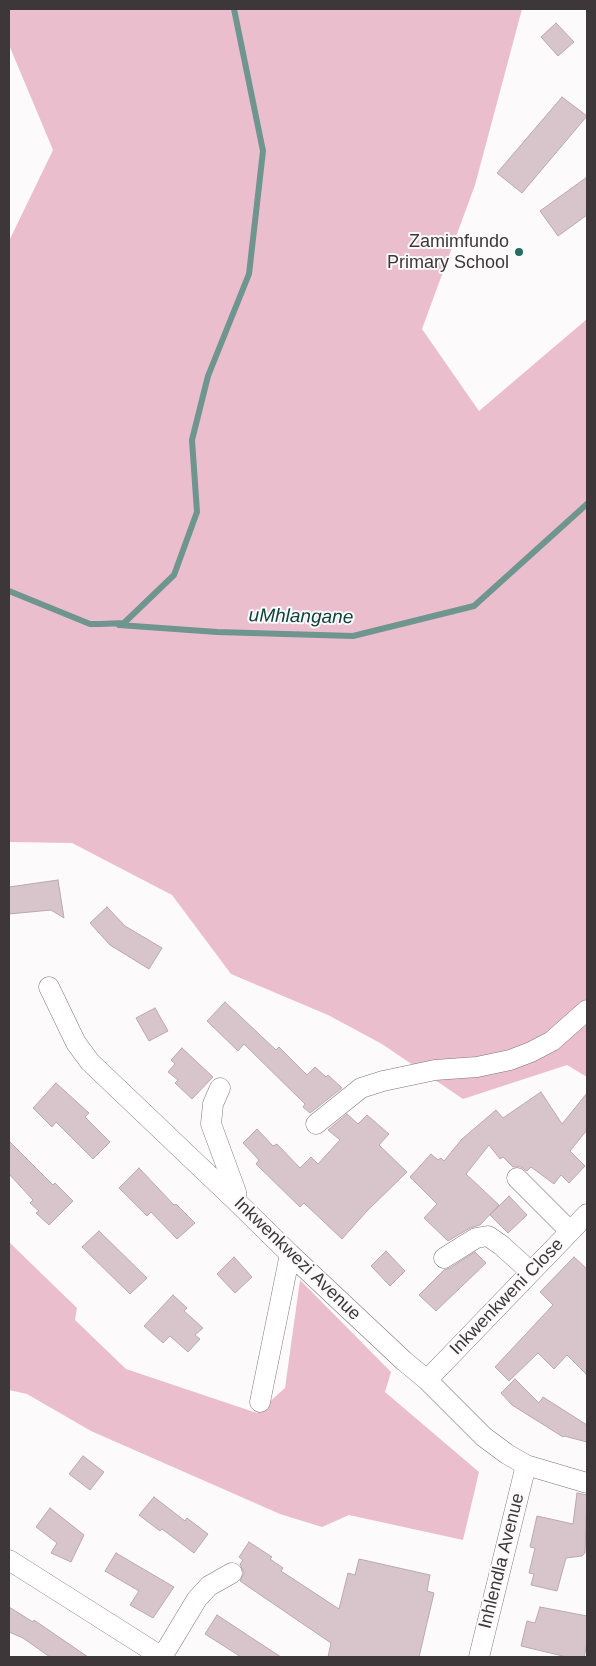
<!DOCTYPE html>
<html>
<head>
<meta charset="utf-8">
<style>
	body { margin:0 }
	#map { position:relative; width:596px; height:1666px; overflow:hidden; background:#fdfafb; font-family:Helvetica,sans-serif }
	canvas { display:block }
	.frame { position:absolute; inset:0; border:10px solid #3e3739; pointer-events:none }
</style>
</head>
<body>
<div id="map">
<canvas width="596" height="1666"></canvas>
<div class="frame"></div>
</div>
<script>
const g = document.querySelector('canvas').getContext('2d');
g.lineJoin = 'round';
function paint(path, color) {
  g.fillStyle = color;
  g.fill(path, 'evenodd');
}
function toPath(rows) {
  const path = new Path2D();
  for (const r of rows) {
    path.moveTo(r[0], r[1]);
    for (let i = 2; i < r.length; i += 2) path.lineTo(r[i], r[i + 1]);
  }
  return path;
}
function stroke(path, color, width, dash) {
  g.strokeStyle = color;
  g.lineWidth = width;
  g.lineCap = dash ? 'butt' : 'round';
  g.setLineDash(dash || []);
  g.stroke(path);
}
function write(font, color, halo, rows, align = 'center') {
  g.font = font + ' Helvetica,sans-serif';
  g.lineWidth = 4;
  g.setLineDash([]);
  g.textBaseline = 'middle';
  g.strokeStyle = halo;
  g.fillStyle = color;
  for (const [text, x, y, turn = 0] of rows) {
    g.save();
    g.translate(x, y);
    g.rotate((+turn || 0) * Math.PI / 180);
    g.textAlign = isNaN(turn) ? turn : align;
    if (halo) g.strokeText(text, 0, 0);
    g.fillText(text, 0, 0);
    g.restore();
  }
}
const green = toPath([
	[9,9,522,9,475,185,422,329,479,411,587,319,587,1077,567,1065,463,1099,382,1044,328,1015,231,974,172,895,72,843,9,842,9,241,53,150,9,45],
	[9,1242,77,1308,75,1320,126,1369,257,1413,285,1388,300,1280,391,1372,385,1392,479,1472,463,1540,349,1515,322,1527,280,1514,91,1431,27,1394,9,1390]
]);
const stream = toPath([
	[9,591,90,624,104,624],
	[100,624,124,623,174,575,197,512,192,440,208,376,249,274,263,151,234,9],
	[119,625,217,632,353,636,474,606,587,504]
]);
const building = toPath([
	[556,23,574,42,558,56,541,37,556,23],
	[562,97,587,116,522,193,497,173,562,97],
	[587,177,587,215,558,236,540,211,587,177],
	[58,880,64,918,51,910,9,914,9,887,58,880],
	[107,907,125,926,162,948,149,969,110,945,90,923,107,907],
	[225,1002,276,1050,279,1047,307,1075,315,1067,326,1077,328,1075,342,1088,310,1113,303,1107,305,1104,244,1044,238,1051,207,1021,225,1002],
	[155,1008,168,1031,149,1041,136,1018,155,1008],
	[182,1048,213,1077,192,1099,175,1083,178,1080,168,1072,175,1064,171,1060,182,1048],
	[56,1083,89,1113,85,1117,110,1142,93,1159,56,1122,52,1127,33,1108,56,1083],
	[541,1092,562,1124,587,1093,587,1130,570,1151,585,1166,569,1183,561,1175,554,1184,531,1167,527,1171,521,1167,513,1167,503,1157,500,1159,489,1145,466,1174,499,1205,480,1225,470,1228,448,1241,424,1218,437,1204,410,1177,431,1154,438,1160,441,1158,444,1161,462,1139,496,1110,503,1118,541,1092],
	[347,1114,358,1124,367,1115,389,1134,379,1145,407,1172,367,1211,342,1239,304,1203,300,1207,256,1164,259,1160,243,1143,257,1129,273,1146,277,1144,300,1168,311,1157,318,1164,340,1140,328,1130,347,1114],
	[9,1141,53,1185,55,1183,73,1201,49,1225,36,1213,39,1211,30,1203,33,1200,9,1174,9,1141],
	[139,1168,174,1205,176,1204,195,1223,177,1239,151,1212,147,1216,119,1188,139,1168],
	[509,1196,527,1215,508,1233,490,1215,509,1196],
	[99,1231,147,1278,130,1294,82,1247,99,1231],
	[386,1251,405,1271,390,1286,371,1266,386,1251],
	[475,1252,486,1263,436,1311,419,1295,444,1270,450,1268,475,1252],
	[234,1257,252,1277,235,1293,217,1274,234,1257],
	[574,1257,587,1269,587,1375,567,1355,554,1369,538,1353,509,1381,495,1367,553,1305,540,1292,574,1257],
	[173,1295,187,1308,184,1311,203,1328,195,1335,200,1339,188,1352,170,1336,163,1343,144,1326,173,1295],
	[515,1379,539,1403,543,1397,587,1425,587,1442,564,1436,563,1437,512,1405,501,1393,515,1379],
	[83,1456,104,1472,90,1490,69,1474,83,1456],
	[577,1493,587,1495,585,1553,582,1556,566,1558,557,1591,531,1585,534,1574,529,1573,535,1548,530,1547,537,1516,573,1524,577,1493],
	[154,1497,185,1521,187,1518,208,1534,194,1553,162,1529,160,1531,139,1515,154,1497],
	[50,1508,84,1535,71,1562,51,1553,57,1543,36,1527,50,1508],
	[249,1542,272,1557,270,1559,283,1568,281,1571,339,1609,348,1573,355,1575,359,1559,430,1575,427,1591,434,1593,419,1657,328,1657,331,1643,240,1581,244,1573,240,1564,243,1560,239,1557,249,1542],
	[116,1553,174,1587,153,1618,130,1605,139,1591,105,1571,116,1553],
	[9,1607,33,1622,34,1620,88,1657,50,1657,23,1638,9,1632,9,1607],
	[540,1607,587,1616,587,1644,584,1657,567,1657,521,1646,527,1621,535,1623,540,1607],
	[217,1615,258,1642,281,1657,241,1657,227,1648,205,1634,217,1615]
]);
const street = toPath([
	[49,987,76,1043,90,1062,237,1202,290,1254,404,1361,427,1380,484,1437,507,1454,526,1465,587,1483],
	[220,1088,213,1104,211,1124,236,1192,237,1202],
	[316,1124,361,1088,383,1081,435,1070,477,1067,510,1060,531,1052,552,1041,587,1010],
	[517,1178,570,1231],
	[444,1258,476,1238,488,1236,501,1245,531,1272],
	[427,1380,587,1214],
	[260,1402,290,1254],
	[9,1560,162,1657],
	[162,1657,197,1599,209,1586,232,1573],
	[479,1657,526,1465]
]);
const markers = [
	[519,252,5,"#256c62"]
];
const poiNames = [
	["Zamimfundo",509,242],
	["Primary School",509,263]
];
const streetNames = [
	["Inkwenkwezi Avenue",297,1259,44],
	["Inkwenkweni Close",507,1297,-46],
	["Inhlendla Avenue",502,1561,-76]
];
const waterNames = [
	["uMhlangane",301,617,1]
];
paint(green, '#ebbece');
stroke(stream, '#6e958e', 6);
paint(building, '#d7c5cb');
stroke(building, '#baa9ae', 1);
stroke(street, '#827378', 21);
stroke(street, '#fff', 20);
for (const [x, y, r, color] of markers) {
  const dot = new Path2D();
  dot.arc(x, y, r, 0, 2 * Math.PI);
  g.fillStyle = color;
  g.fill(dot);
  stroke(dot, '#fdfafb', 2);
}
write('18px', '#3e3739', '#fdfafb', poiNames, 'right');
write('18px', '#3e3739', '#fdfafb', streetNames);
write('italic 19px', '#0f443d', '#fdfafb', waterNames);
</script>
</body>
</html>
